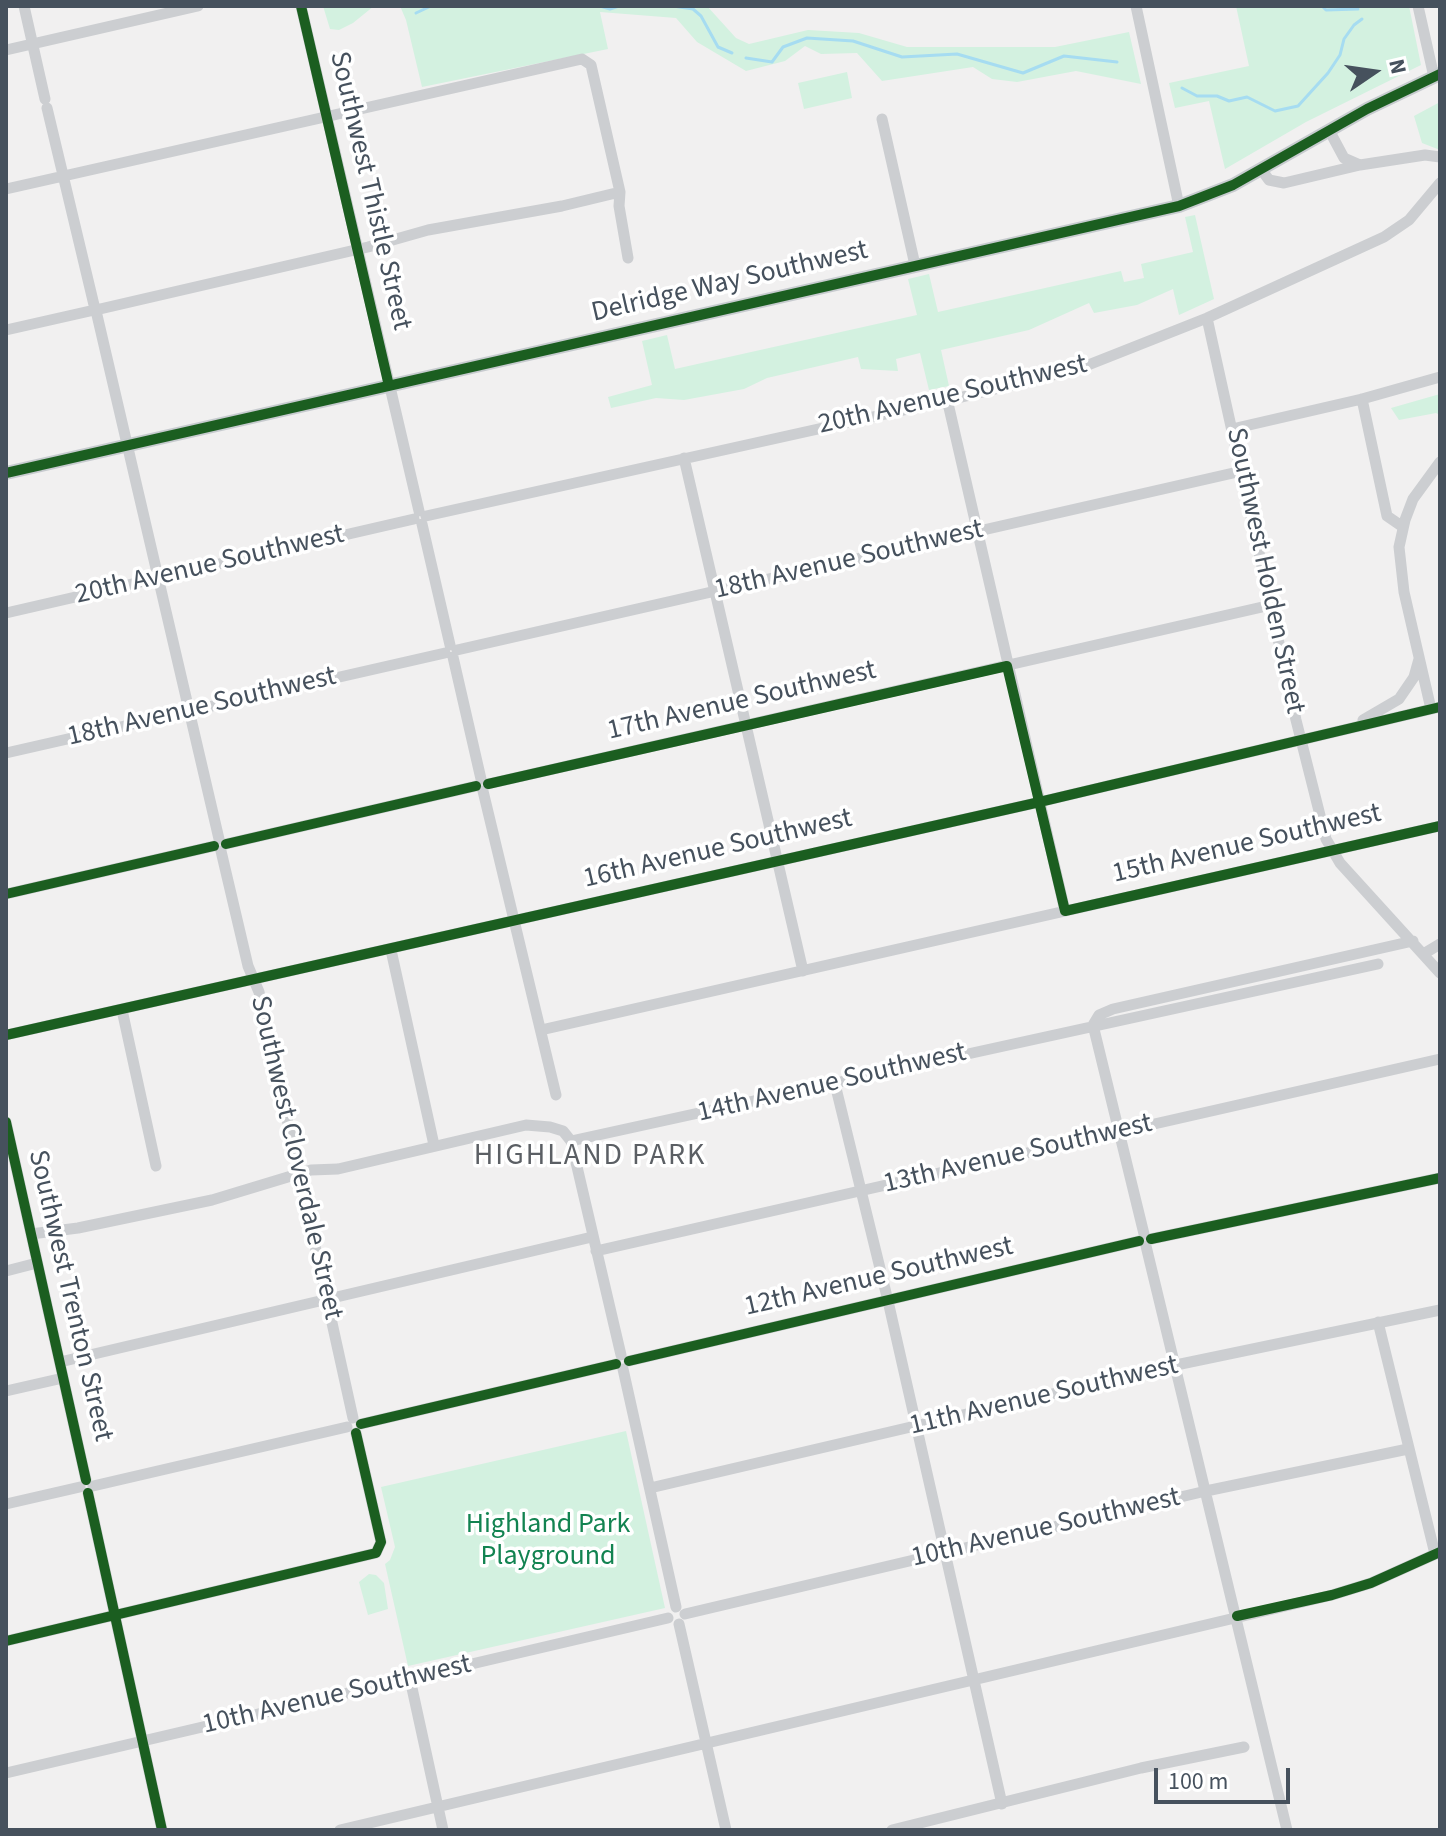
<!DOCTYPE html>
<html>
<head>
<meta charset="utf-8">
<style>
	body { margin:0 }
	#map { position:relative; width:1446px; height:1836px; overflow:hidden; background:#f1f0f0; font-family:"Source Sans 3",sans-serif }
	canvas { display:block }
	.frame { position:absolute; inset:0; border:8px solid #46515d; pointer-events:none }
	.north { position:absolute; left:1334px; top:32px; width:80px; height:80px; -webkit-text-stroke:6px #fff; paint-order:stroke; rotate:77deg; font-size:22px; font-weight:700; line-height:32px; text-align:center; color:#46515d }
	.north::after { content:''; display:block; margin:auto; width:28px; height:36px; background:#46515d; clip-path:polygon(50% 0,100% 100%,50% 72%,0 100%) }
	.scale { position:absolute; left:1154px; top:1768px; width:136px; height:36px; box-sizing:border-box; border:4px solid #46515d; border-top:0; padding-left:10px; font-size:24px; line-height:28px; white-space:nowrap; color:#46515d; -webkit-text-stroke:6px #fff; paint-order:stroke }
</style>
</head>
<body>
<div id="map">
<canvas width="1446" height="1836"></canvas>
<div class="frame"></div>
<div class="north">N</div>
<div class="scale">100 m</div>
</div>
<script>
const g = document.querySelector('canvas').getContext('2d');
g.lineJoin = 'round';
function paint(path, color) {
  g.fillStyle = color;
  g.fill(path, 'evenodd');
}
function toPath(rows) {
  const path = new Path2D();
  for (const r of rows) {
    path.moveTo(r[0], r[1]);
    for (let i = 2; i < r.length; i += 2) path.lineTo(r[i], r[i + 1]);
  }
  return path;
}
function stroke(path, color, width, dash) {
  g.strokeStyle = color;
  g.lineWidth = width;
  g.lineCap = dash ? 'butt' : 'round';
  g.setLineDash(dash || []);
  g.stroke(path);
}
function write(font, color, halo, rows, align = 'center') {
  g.font = font + ' "Source Sans 3",sans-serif';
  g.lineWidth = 7;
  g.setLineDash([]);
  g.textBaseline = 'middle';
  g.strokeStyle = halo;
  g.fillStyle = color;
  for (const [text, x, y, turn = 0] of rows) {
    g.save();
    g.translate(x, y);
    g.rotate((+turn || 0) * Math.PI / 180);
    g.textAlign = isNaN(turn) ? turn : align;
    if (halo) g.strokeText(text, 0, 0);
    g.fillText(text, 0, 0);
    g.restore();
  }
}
const green = toPath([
	[323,6,374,6,353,23,339,30,330,29],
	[400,6,707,6,736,38,749,44,808,30,859,33,907,47,1055,47,1129,32,1141,84,1076,71,1017,82,992,79,973,67,882,81,857,53,821,54,805,46,785,61,746,71,697,42,676,18,600,12,608,49,422,87,406,20],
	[1236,6,1409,6,1421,65,1306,122,1225,169,1209,101,1175,108,1169,83,1249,66],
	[847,72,852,98,804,109,798,83],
	[1440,102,1440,150,1422,143,1414,116],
	[1195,215,1214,299,1179,315,1173,289,1137,305,1094,313,1089,303,1029,330,941,350,949,386,929,390,920,353,896,359,898,371,861,369,858,357,767,378,744,389,684,400,656,398,611,408,608,397,652,385,642,341,667,335,675,369,917,315,908,279,929,274,938,312,1121,271,1124,282,1144,278,1141,264,1193,252,1185,217],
	[1440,394,1440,415,1436,413,1399,420,1391,408],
	[626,1431,665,1608,408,1666,385,1564,390,1560,395,1547,381,1487],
	[369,1574,376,1575,384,1583,388,1609,368,1615,359,1582]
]);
const stream = toPath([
	[600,6,610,9,619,6],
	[673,6,693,9,701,16,718,47,732,53],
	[1322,6,1326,10,1358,9],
	[416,13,431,6],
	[746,58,772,62,783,47,807,38,853,41,902,57,957,54,1023,73,1064,56,1117,62],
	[1182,88,1197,96,1217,96,1229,101,1247,97,1275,111,1298,106,1328,73,1340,55,1344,39,1354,25,1362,19]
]);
const minor = toPath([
	[24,6,45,99],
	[301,6,419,511],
	[1136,6,1179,206],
	[1418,6,1434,77],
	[6,50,198,6],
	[47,108,94,305],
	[882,119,915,265],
	[1329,130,1344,158,1360,165,1425,155,1440,157],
	[1261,169,1269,180,1284,183,1360,165],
	[6,189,582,59,591,65,620,192,619,206,628,258],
	[100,309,368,247,428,230,562,206,620,192],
	[97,315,219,839],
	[1207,318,1296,720,1326,839,1340,863,1440,973],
	[6,330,90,311],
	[947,399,1065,911],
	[1362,399,1387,516,1403,527],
	[1232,429,1362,399,1440,377],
	[684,458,803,971],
	[426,516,958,398,1078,369,1207,318,1384,237,1409,220,1440,183],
	[422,524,450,645],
	[6,613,414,519],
	[457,650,1242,471],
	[453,657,481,779],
	[1431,709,1404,592,1399,547,1405,520,1413,499,1440,462],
	[1363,720,1399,699,1414,677,1419,659],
	[6,753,445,653],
	[488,784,1271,605],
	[483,791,556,1095],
	[226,844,476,786],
	[221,851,248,966,259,992,353,1418],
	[6,894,214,846],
	[391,950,434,1145],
	[1425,953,1440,944],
	[122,1010,156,1166],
	[1093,1025,1099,1015,1113,1009,1413,941],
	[1093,1025,1144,1234],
	[541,1030,1440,826],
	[6,1035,1031,804,1440,707],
	[835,1084,888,1301,1002,1804],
	[6,1122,86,1480],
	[571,1141,1378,964],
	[31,1234,78,1228,212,1200,311,1170,338,1169,526,1125,550,1127,563,1131,571,1141,621,1355],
	[1151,1239,1440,1178],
	[1146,1246,1287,1830],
	[596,1251,1440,1059],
	[6,1271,37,1263],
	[1378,1322,1435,1554],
	[629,1361,1139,1241],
	[60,1362,592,1237],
	[623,1369,676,1607],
	[6,1391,63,1378],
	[361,1424,616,1364],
	[93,1486,347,1427],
	[650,1488,1176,1365,1440,1310],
	[88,1493,162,1830],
	[6,1504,80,1487],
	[685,1614,1206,1491,1408,1449],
	[679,1624,726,1830],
	[6,1641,376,1553,381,1542,356,1433],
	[410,1679,443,1830],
	[6,1773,668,1618],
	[340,1830,1332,1595,1371,1583,1440,1552],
	[892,1830,1141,1768,1244,1747]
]);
const major = toPath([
	[6,473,1179,206,1233,185,1367,109,1440,74]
]);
const cycleway = toPath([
	[301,6,389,386],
	[6,473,1179,206,1233,185,1367,109,1440,74],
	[488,784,1007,666,1065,911,1440,826],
	[226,844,476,786],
	[6,894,214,846],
	[6,1035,1031,804,1440,707],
	[6,1122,86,1480],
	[1151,1239,1440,1178],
	[629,1361,1139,1241],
	[361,1424,616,1364],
	[88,1493,162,1830],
	[1237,1616,1332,1595,1371,1583,1440,1552],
	[6,1641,376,1553,381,1542,356,1433]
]);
const streetNames = [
	["Southwest Thistle Street",369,191,77],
	["Delridge Way Southwest",730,283,-13],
	["20th Avenue Southwest",953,396,-13],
	["18th Avenue Southwest",849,561,-13],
	["20th Avenue Southwest",210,566,-13],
	["Southwest Holden Street",1264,571,78],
	["17th Avenue Southwest",742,702,-13],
	["18th Avenue Southwest",202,708,-13],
	["15th Avenue Southwest",1247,845,-13],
	["16th Avenue Southwest",718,850,-13],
	["14th Avenue Southwest",832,1084,-13],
	["13th Avenue Southwest",1018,1155,-13],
	["Southwest Cloverdale Street",295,1158,77],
	["12th Avenue Southwest",879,1278,-13],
	["Southwest Trenton Street",69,1296,77],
	["11th Avenue Southwest",1044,1397,-13],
	["10th Avenue Southwest",1046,1529,-13],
	["10th Avenue Southwest",337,1696,-13]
];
const parkNames = [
	["Highland Park",548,1526],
	["Playground",548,1558]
];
const neighbourhoodNames = [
	["HIGHLAND PARK",590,1157]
];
paint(green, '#d3f1e0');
stroke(stream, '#a6dcf1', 3);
stroke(minor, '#ccced1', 11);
stroke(major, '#c7cbcf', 14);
stroke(cycleway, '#1b5e20', 10);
write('28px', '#46515d', '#fff', streetNames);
write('28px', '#128351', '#fff', parkNames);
g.letterSpacing = '2px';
write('30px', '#5b5f64', '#fff', neighbourhoodNames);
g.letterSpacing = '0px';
</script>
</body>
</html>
